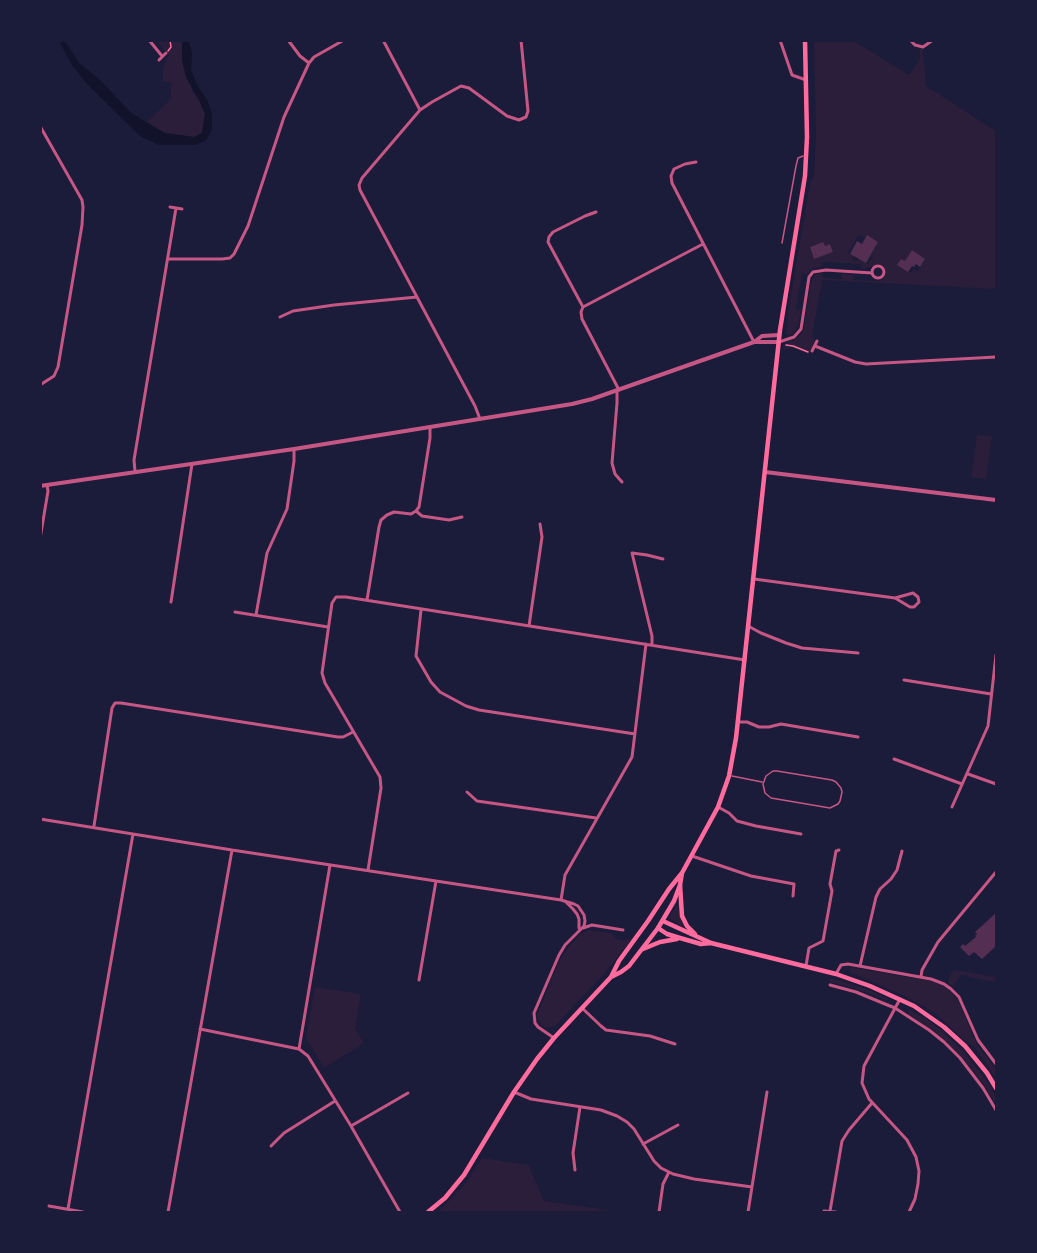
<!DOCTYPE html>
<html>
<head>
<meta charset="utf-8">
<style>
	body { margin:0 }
	#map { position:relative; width:1037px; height:1253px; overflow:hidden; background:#1b1b3a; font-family:Lora,serif }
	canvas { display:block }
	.frame { position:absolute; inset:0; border:42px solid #1b1b3a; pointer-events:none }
</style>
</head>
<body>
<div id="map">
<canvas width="1037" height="1253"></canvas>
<div class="frame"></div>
</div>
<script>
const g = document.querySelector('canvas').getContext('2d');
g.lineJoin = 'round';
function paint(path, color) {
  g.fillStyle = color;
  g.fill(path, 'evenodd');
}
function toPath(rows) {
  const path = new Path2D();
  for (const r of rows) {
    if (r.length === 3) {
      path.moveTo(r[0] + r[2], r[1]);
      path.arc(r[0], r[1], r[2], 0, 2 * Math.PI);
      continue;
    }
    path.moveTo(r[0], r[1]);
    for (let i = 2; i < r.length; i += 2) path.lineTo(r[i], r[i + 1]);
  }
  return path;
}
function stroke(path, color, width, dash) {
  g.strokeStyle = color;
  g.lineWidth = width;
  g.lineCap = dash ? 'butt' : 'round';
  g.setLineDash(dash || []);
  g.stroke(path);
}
const green = toPath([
	[157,41,182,41,182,60,193,92,200,102,205,114,202,133,194,137,165,133,147,122,171,99,171,82,163,82,163,67,169,55],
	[814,41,854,41,909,75,920,59,920,49,923,49,926,86,996,131,996,289,822,280,812,337,815,339,809,354,792,347,783,351,785,344,797,338,803,331,811,282,814,275,822,273,823,278,842,279,842,274,853,275,854,280,879,281,883,280,886,273,884,266,878,264,865,269,861,268,861,264,823,262,821,266,813,268,807,274,802,273,796,309,801,310,798,325,793,334,789,335,786,334,790,300,810,183,814,176,816,135],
	[859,235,865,238,867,236,878,242,870,256,874,259,870,260,868,264,859,259,857,261,853,260,854,257,848,253],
	[823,242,825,246,830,244,833,252,814,259,810,247],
	[912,251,925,259,918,271,914,269,911,273,898,265,905,261],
	[977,435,992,436,986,479,971,477],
	[679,901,679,914,685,929,669,918],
	[589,930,611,933,615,938,620,940,632,939,603,975,555,1026,548,1028,544,1027,538,1021,537,1015,558,964,563,954,575,940,580,934],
	[850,968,853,968,931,981,946,987,953,994,959,1002,977,1045,996,1069,996,1079,975,1047,963,1039,935,1013,905,996,849,972],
	[956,970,996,977,996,982,968,977,968,975,961,975,953,986,948,983,951,973,953,971],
	[830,978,867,989,887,998,888,1000,886,1000,856,989,830,982],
	[315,987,361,994,355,1029,364,1043,324,1068,306,1038],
	[909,1009,925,1018,940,1029,964,1052,986,1080,996,1097,996,1104,982,1082,964,1059,934,1031,908,1014],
	[482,1158,530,1165,530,1169,544,1201,622,1212,438,1212,465,1184]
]);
const water = toPath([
	[59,41,65,41,79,63,100,80,130,112,154,127,165,133,194,137,202,133,205,114,200,102,186,77,182,60,182,41,189,41,192,54,191,70,198,87,207,99,212,114,212,130,205,141,196,145,159,145,140,136,88,85,72,65]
]);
const building = toPath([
	[867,235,878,242,866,263,850,254,857,241,862,244],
	[823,242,825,246,830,244,833,252,814,259,810,247],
	[912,250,925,259,920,267,916,264,914,267,912,266,908,272,897,265,901,259,905,261],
	[996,913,996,946,982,959,974,952,969,956,960,947,963,944,965,946,976,937,975,936,977,934,975,932]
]);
const path = toPath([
	[168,51,171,47,170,40],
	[786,345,793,346,808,352]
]);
const service = toPath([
	[782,243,796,166,798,158,803,156],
	[773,771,777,771,832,780,836,782,841,788,842,792,840,801,838,804,830,808,771,798,765,793,763,784,766,776,773,771],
	[732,776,762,782]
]);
const minor = toPath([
	[149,40,162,56],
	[288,40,300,56,309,63],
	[383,40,420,110],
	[780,40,792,75,806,80],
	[910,40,915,45,923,47,933,40],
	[159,60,166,53],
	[40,126,82,200,83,207,82,225,58,367,54,376,40,385],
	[696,162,685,164,674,169,671,176,672,183,754,342],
	[170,207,182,209],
	[596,212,585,216,553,232,549,237,548,242,583,307,581,312,582,319,619,390],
	[168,259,222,259,230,258,234,254,248,226,284,117,309,63,314,57,344,40],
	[878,272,6],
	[583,307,703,244],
	[280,317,293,311,334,305,417,297],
	[779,342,794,337,801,329,809,277,813,272,826,270,872,273],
	[815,346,855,362,866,364,996,357],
	[812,351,817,341],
	[617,390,617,403,612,463,615,474,622,482],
	[480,419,475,406,360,190,359,185,362,178,420,110,432,102,461,86,469,88,507,116,519,120,526,117,528,111,521,40],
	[135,471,134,460,176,208],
	[416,511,419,507,430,438,430,427],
	[416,511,422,516,449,520,462,517],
	[40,539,48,491,47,485],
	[754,579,895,598,913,593,918,597,919,602,914,607,910,607,895,598],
	[367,600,379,527,381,520,387,515,394,512,411,514,416,511],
	[171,602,192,464],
	[421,610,416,656,431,682,440,692,466,706,479,710,635,734],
	[235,612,328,627],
	[256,615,267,553,287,509,294,461,294,449],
	[529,626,542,537,540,524],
	[748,626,761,633,786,643,802,648,858,653],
	[652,645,652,636,632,553,647,555,663,559],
	[904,680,991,694],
	[738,722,747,722,759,727,769,727,781,724,858,737],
	[894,759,962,784],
	[968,774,996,784],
	[467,792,477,801,596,818],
	[718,807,729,813,737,821,756,826,801,834],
	[952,807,988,726,996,655],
	[40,819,232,850,561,900,574,904,578,906,584,915,585,921,584,926,565,945,559,955,534,1013,535,1023,538,1027,554,1038],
	[94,826,112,708,115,703,121,703,338,737,343,737,353,732],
	[692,856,751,876,794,884,793,896],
	[368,870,381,788,380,777,325,683,322,673,332,603,336,597,346,597,745,660],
	[561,900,565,875,632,757,646,644],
	[565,901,573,909,577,914,579,919,579,928],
	[583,928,592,925,623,930],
	[806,966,809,948,823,941,832,891,830,884,836,851,839,850],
	[860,966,876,897,880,889,891,879,897,870,902,851],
	[836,974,841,965,848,964,931,979,944,984,951,989,959,997,978,1040,996,1064],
	[921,977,922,970,938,942,996,872],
	[419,980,436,881],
	[830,985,856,992,885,1004,895,1008,929,1030,944,1042,960,1058,983,1088,996,1110],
	[900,999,864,1066,862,1083,869,1099,907,1140,916,1157,919,1171,918,1184,915,1199,909,1212],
	[582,1008,601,1026,606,1030,650,1036,675,1044],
	[200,1029,299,1049,308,1056,351,1126,400,1212],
	[299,1049,330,865],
	[514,1092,531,1099,601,1110,617,1116,627,1122,634,1129,654,1161,661,1168,673,1174,694,1179,752,1187],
	[351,1126,408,1093],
	[643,1144,678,1125],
	[271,1146,284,1133,335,1101],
	[575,1170,573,1153,580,1107],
	[49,1206,83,1212],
	[68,1209,133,834],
	[824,1211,836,1212],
	[830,1211,842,1141,849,1130,872,1103],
	[168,1212,232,850],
	[659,1212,663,1184,669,1172],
	[748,1212,767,1092]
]);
const tertiary = toPath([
	[754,342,778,342],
	[765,472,996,500],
	[40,486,294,449,572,404,592,399,754,342,762,336,779,335]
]);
const secondary = toPath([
	[680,885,682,916,687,926,695,934],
	[663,921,711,943,836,974,870,986,914,1006,944,1027,965,1046,987,1073,996,1088],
	[658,928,667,934,680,938,701,944,711,943],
	[643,949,660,942,677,939]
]);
const primary = toPath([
	[611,977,621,972,629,966,658,928,674,901,680,885,682,873],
	[428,1212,445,1198,464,1175,514,1092,537,1059,554,1038,611,977,619,961,648,921,669,889,682,873,718,807,729,776,736,738,780,330,805,176,807,137,805,40]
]);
paint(green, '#2a1e3b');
paint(water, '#12122b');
paint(building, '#542f53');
stroke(path, '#ff6b9d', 1.5);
stroke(service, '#c65784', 1.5);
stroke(minor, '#c65784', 3);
stroke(tertiary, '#c65784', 4);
stroke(secondary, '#ff6b9d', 4.5);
stroke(primary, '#ff6b9d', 4.5);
</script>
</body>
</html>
